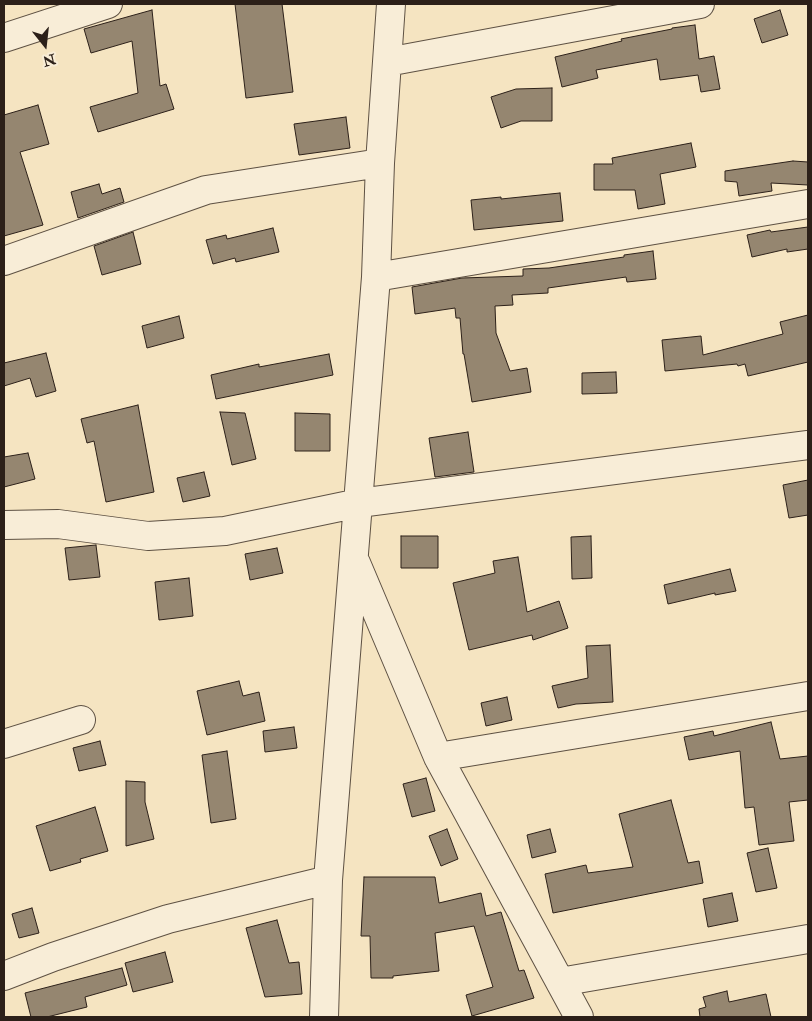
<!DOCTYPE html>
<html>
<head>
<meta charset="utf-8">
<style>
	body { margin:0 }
	#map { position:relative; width:812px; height:1021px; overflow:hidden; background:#f5e4c1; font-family:"IM FELL Double Pica",serif }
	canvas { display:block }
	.frame { position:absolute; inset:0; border:5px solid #2c2019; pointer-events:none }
	.north { position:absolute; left:20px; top:20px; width:50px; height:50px; -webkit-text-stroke:4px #f8edd7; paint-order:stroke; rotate:164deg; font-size:14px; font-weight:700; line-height:20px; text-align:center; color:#2c2019 }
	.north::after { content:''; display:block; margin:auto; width:18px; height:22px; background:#2c2019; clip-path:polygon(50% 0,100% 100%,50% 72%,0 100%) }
</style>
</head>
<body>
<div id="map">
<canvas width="812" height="1021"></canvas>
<div class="frame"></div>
<div class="north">N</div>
</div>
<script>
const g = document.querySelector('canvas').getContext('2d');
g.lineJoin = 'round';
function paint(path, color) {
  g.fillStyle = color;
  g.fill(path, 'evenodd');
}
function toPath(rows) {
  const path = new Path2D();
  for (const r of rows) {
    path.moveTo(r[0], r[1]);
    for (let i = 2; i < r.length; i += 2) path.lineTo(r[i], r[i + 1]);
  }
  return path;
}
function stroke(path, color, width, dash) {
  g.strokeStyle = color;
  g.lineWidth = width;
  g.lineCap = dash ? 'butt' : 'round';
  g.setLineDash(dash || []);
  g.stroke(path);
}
const building = toPath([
	[235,4,282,4,293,92,246,98,235,4],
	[152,10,160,86,166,84,174,109,98,132,90,107,138,93,132,41,91,53,84,29,152,10],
	[780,10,788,35,762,43,754,19,780,10],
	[695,25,699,59,714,56,720,89,701,92,698,75,660,80,657,59,596,70,598,78,562,87,555,57,622,41,621,39,672,29,672,28,695,25],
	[552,88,552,121,521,121,501,128,491,97,516,89,552,88],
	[38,105,49,144,20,152,43,225,4,236,4,115,38,105],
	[346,117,350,148,299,155,294,124,346,117],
	[691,143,696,167,660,174,665,204,638,209,635,190,594,190,594,164,613,164,612,158,691,143],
	[793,161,808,162,808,185,771,183,772,191,739,196,737,182,725,181,725,171,793,161],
	[99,184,102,194,120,188,124,202,78,218,71,192,99,184],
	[560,193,563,221,474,230,471,200,501,197,501,199,560,193],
	[808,227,808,249,787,252,787,249,752,257,747,235,770,230,771,232,808,227],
	[273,228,279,252,236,262,235,258,213,264,206,240,226,235,227,239,273,228],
	[133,232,141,264,102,275,94,246,133,232],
	[653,251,656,279,627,282,626,277,548,288,548,293,512,295,513,305,495,306,496,333,510,371,527,368,531,392,472,402,464,354,463,354,460,318,456,318,455,308,415,314,412,287,462,278,523,276,523,269,549,268,624,257,624,255,653,251],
	[808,315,808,362,748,376,745,364,738,366,737,364,665,371,662,340,701,336,703,355,783,334,780,322,808,315],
	[179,316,184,338,147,348,142,326,179,316],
	[46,353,56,391,36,397,30,378,4,386,4,363,46,353],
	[329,354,333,375,216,399,211,375,259,364,259,367,329,354],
	[616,372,617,393,582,394,582,373,616,372],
	[138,405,154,492,106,502,94,441,87,443,81,419,138,405],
	[220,412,245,413,256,459,232,465,220,412],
	[295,413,330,414,330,451,295,451,295,413],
	[468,432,474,472,435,477,429,438,468,432],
	[28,453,35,479,4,487,4,457,28,453],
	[204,472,210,496,183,502,177,478,204,472],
	[808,480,808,515,789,518,783,485,808,480],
	[401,536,438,536,438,568,401,568,401,536],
	[591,536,592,578,572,579,571,537,591,536],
	[96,545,100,577,69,580,65,548,96,545],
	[277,548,283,573,250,580,245,554,277,548],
	[518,557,527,612,559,601,568,628,533,640,532,635,469,650,453,583,495,573,493,561,518,557],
	[730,569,736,591,715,595,715,593,668,604,664,585,730,569],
	[189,578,193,616,159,620,155,582,189,578],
	[610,645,613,702,576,704,558,708,552,686,588,678,586,646,610,645],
	[239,681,243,696,259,692,265,721,207,735,197,691,239,681],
	[507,697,512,720,486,726,481,703,507,697],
	[771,722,780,759,808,756,808,800,789,802,794,841,759,845,754,807,745,808,740,751,689,760,684,737,713,731,714,736,771,722],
	[294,727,297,748,265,752,263,731,294,727],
	[100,741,106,765,79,771,73,748,100,741],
	[227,751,236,819,211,823,202,755,227,751],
	[426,778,435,811,412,817,403,784,426,778],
	[126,781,145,782,145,802,154,839,126,846,126,781],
	[671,800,688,863,699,861,703,883,553,913,545,874,586,865,588,873,633,867,619,814,671,800],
	[95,807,108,851,80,859,81,862,50,871,36,826,95,807],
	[447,829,458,859,441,866,429,836,447,829],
	[550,829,556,852,532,858,527,835,550,829],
	[768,848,777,888,756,892,747,853,768,848],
	[364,877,435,877,439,903,481,893,486,916,501,912,519,971,524,970,534,998,472,1016,466,995,493,987,474,926,435,933,439,971,393,976,393,978,371,978,370,936,361,936,364,877],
	[732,893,738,921,708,927,703,899,732,893],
	[32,908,39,933,19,938,12,914,32,908],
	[277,920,289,963,299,962,302,994,265,997,246,928,277,920],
	[165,952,173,982,133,992,125,963,165,952],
	[122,968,127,985,85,997,87,1007,47,1017,31,1017,25,993,122,968],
	[727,991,729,1002,766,994,771,1017,700,1017,699,1009,706,1007,703,997,727,991]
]);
const minor = toPath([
	[4,38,108,4],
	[387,62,700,4],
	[4,261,206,190,380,163],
	[376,277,808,204],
	[4,525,58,524,148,536,225,531,359,503,808,445],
	[356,563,438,757,579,1017],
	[4,744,81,720],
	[438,757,808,696],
	[4,976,53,957,168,919,328,880],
	[560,982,808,939],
	[324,1017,328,880,376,277,380,163,391,4]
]);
paint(building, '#958670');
stroke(building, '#2c2019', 1);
stroke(minor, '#5e5143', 30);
stroke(minor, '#f8edd7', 28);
</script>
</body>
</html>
